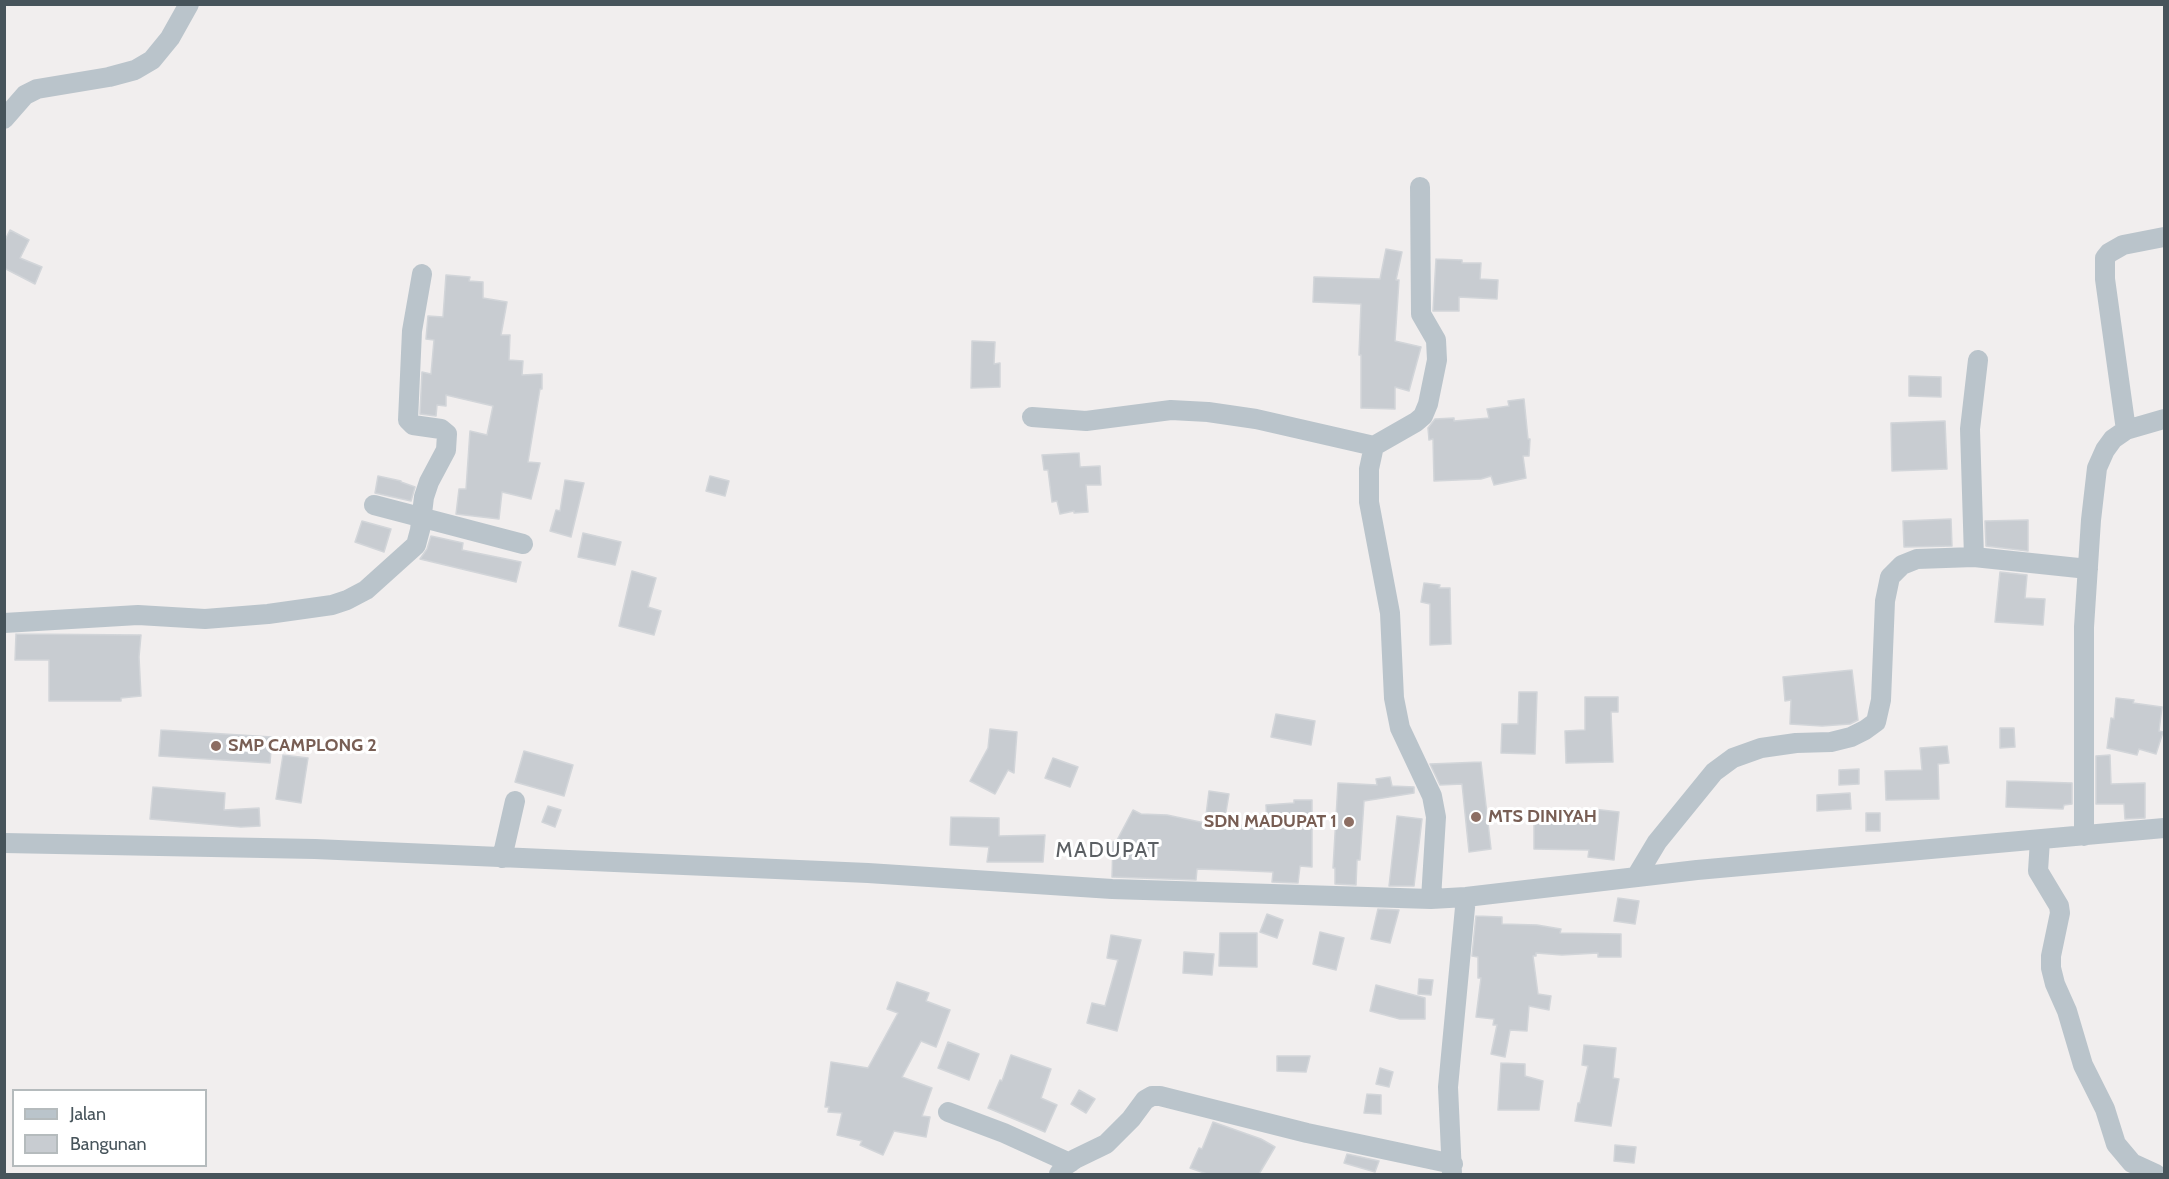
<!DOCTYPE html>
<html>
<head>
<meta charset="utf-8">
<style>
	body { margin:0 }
	#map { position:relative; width:2169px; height:1179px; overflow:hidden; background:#f1eeee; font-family:Cabin,sans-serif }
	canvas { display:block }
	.frame { position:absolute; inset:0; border:6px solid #47545b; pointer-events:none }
	.legend { position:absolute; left:12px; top:1089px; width:195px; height:78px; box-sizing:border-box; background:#fff; border:2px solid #b5bbbd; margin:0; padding:8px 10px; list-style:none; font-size:18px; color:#47545b }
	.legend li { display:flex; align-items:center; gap:12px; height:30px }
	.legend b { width:30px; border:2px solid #b5bbbd }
</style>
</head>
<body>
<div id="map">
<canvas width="2169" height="1179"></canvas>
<div class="frame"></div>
<ul class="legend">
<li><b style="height:8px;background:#bac4cb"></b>Jalan</li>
<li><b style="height:16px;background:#c8ccd1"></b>Bangunan</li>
</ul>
</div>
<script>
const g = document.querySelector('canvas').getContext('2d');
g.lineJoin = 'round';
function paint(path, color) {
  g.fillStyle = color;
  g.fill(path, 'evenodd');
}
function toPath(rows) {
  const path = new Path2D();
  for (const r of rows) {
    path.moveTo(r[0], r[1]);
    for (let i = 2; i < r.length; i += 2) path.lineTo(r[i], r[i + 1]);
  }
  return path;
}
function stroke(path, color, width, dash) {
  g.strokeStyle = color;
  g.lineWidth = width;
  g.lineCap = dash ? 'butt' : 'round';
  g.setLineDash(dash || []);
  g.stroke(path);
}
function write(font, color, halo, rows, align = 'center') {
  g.font = font + ' Cabin,sans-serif';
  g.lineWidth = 6;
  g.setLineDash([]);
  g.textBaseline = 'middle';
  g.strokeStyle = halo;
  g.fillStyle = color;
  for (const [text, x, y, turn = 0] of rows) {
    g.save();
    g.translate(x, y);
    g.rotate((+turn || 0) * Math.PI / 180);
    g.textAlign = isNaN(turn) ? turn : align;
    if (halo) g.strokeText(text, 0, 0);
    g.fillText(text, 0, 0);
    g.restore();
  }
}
const building = toPath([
	[10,230,29,240,20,258,42,267,35,284,4,268,4,242,10,230],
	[1386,249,1402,252,1396,280,1399,280,1395,341,1421,347,1409,391,1395,387,1395,409,1361,408,1361,355,1359,355,1361,304,1313,302,1314,277,1380,279,1386,249],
	[1436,259,1462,260,1462,263,1481,263,1480,279,1498,280,1497,299,1459,297,1459,311,1433,311,1436,259],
	[446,275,470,277,469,281,483,282,483,298,507,302,501,335,510,335,509,360,523,361,522,375,542,374,542,389,540,389,528,462,540,463,531,499,502,492,499,519,456,514,459,489,466,489,470,431,487,435,493,406,446,395,446,406,437,405,436,416,420,414,422,372,431,374,434,340,426,339,428,316,443,317,446,275],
	[972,341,995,342,994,364,1000,363,1000,387,971,388,972,341],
	[1909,376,1941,377,1941,397,1909,396,1909,376],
	[1524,399,1528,439,1530,439,1529,456,1523,456,1526,478,1494,485,1491,476,1481,479,1434,481,1433,439,1429,440,1428,428,1435,419,1454,418,1454,421,1489,418,1487,409,1509,406,1508,401,1524,399],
	[1945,421,1947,469,1892,471,1891,423,1945,421],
	[1079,453,1080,467,1100,466,1101,485,1086,485,1088,512,1074,513,1074,511,1060,514,1057,501,1052,502,1048,470,1044,470,1042,455,1079,453],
	[378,476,401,481,401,482,415,487,411,501,375,493,378,476],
	[710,476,729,481,725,496,706,491,710,476],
	[565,480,584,483,571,537,550,531,556,510,560,511,565,480],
	[1951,519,1952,546,1904,547,1903,521,1951,519],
	[2028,520,2028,551,1986,546,1985,521,2028,520],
	[362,521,391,529,384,552,355,542,362,521],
	[583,533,621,542,615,565,578,557,583,533],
	[431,536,463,543,462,550,521,562,516,582,420,559,427,549,431,536],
	[632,571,656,578,648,607,661,611,654,635,619,626,632,571],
	[2000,572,2027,575,2025,598,2045,599,2043,625,1995,622,2000,572],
	[1424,583,1440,585,1439,588,1450,588,1451,644,1430,645,1430,604,1421,602,1424,583],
	[16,634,141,635,139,657,141,696,121,698,121,701,49,701,49,660,15,660,16,634],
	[1852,670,1858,720,1850,724,1822,726,1790,724,1791,700,1785,701,1783,677,1852,670],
	[1519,692,1537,692,1535,754,1501,753,1502,724,1518,724,1519,692],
	[1585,697,1618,697,1618,712,1611,712,1613,762,1566,763,1565,731,1585,730,1585,697],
	[2116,698,2134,700,2133,703,2162,707,2159,731,2163,732,2156,754,2139,749,2137,755,2107,748,2111,718,2114,719,2116,698],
	[1276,714,1315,721,1311,745,1271,737,1276,714],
	[2000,728,2014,728,2015,747,2000,748,2000,728],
	[990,729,1017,732,1014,773,1008,770,995,794,970,781,988,748,990,729],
	[161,730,272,737,270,763,159,756,161,730],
	[1947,746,1949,763,1938,764,1939,799,1886,800,1885,771,1922,770,1920,748,1947,746],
	[524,751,573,765,564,796,515,782,524,751],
	[283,755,308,758,301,803,276,799,283,755],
	[2110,755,2111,784,2145,783,2145,818,2125,819,2124,804,2096,804,2096,756,2110,755],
	[1053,758,1078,767,1070,787,1045,778,1053,758],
	[1481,762,1491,849,1469,852,1462,784,1440,785,1430,764,1481,762],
	[1859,769,1859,784,1839,785,1839,770,1859,769],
	[1390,777,1392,786,1414,787,1414,793,1364,801,1360,860,1357,860,1356,885,1335,884,1335,868,1333,868,1338,783,1377,785,1376,779,1390,777],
	[2007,781,2072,783,2072,804,2064,805,2063,809,2006,807,2007,781],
	[153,787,225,793,224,810,259,808,260,826,241,827,150,819,153,787],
	[1209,791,1229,794,1224,824,1231,825,1267,826,1266,805,1294,803,1294,800,1312,800,1312,867,1300,866,1298,883,1272,882,1273,872,1227,870,1197,869,1196,880,1112,877,1113,842,1116,842,1133,810,1141,814,1167,815,1205,823,1209,791],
	[1850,793,1851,809,1817,811,1817,795,1850,793],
	[548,806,561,810,555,827,542,822,548,806],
	[1593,809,1619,812,1614,860,1588,857,1589,850,1534,849,1534,823,1592,822,1593,809],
	[1866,813,1880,813,1880,831,1866,831,1866,813],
	[1397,816,1422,819,1414,886,1389,886,1397,816],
	[951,817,999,818,999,836,1045,835,1043,862,987,862,989,847,950,845,951,817],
	[1618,898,1639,901,1635,924,1614,921,1618,898],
	[1378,909,1399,910,1390,943,1371,939,1378,909],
	[1267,914,1283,920,1277,938,1260,932,1267,914],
	[1476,916,1502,917,1502,924,1537,925,1561,929,1560,933,1621,934,1621,957,1598,957,1598,953,1562,955,1536,953,1536,956,1533,956,1538,994,1551,996,1549,1010,1529,1006,1527,1031,1510,1030,1505,1057,1491,1054,1497,1025,1493,1025,1494,1019,1476,1017,1481,978,1478,978,1478,957,1472,956,1476,916],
	[1320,932,1344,938,1336,970,1313,964,1320,932],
	[1220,933,1257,933,1257,967,1219,966,1220,933],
	[1111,935,1141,940,1117,1031,1087,1023,1092,1003,1105,1006,1118,960,1107,958,1111,935],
	[1184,952,1214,954,1212,975,1183,973,1184,952],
	[1419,979,1433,980,1431,995,1418,994,1419,979],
	[897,982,929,993,926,1001,950,1010,936,1047,921,1041,902,1077,932,1088,922,1116,930,1117,926,1137,894,1131,883,1155,860,1145,862,1141,837,1135,842,1113,828,1112,829,1107,825,1107,831,1062,868,1068,898,1013,887,1009,897,982],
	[1376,985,1425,998,1425,1019,1400,1019,1370,1011,1376,985],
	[948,1042,979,1054,969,1080,938,1068,948,1042],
	[1584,1045,1616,1048,1613,1078,1619,1079,1611,1126,1575,1121,1578,1103,1580,1103,1588,1066,1582,1065,1584,1045],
	[1011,1055,1051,1069,1041,1098,1057,1105,1045,1132,988,1108,1000,1080,1002,1081,1011,1055],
	[1277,1056,1310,1056,1306,1072,1277,1071,1277,1056],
	[1501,1063,1525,1064,1525,1076,1543,1081,1539,1110,1498,1110,1501,1063],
	[1380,1068,1393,1072,1389,1087,1376,1084,1380,1068],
	[1079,1090,1095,1099,1086,1113,1071,1104,1079,1090],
	[1367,1094,1381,1095,1381,1114,1364,1113,1367,1094],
	[1213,1122,1261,1139,1275,1147,1259,1174,1207,1174,1190,1168,1199,1148,1202,1149,1213,1122],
	[1615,1145,1636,1147,1634,1163,1614,1161,1615,1145],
	[1347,1154,1379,1161,1375,1172,1344,1163,1347,1154]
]);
const minor = toPath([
	[4,119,25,95,37,89,109,77,135,70,152,60,170,38,189,4],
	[1420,187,1421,314,1436,340,1437,360,1428,404,1423,416,1416,422,1374,446,1369,469,1369,502,1390,613,1394,698,1400,728,1432,796,1436,817,1431,899],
	[1032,417,1086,421,1171,410,1208,412,1256,419,1374,446],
	[2126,430,2105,279,2105,258,2109,253,2123,245,2164,237],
	[374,505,523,544],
	[1974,557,1970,429,1978,360],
	[4,623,138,615,205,619,268,614,332,605,347,600,366,590,416,545,420,530,424,497,429,482,446,450,447,434,441,429,413,425,408,420,412,331,422,274],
	[2084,836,2084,627,2091,520,2097,468,2105,450,2113,439,2126,430,2164,419],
	[2040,840,2038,871,2059,906,2060,913,2051,956,2051,968,2055,984,2067,1011,2083,1065,2105,1109,2116,1144,2132,1163,2156,1174],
	[4,843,315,849,868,873,1112,889,1431,899,1466,897,1697,870,2164,828],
	[502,858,515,801],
	[1636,877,1657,842,1714,772,1733,758,1761,748,1796,743,1831,742,1851,737,1865,730,1876,722,1881,700,1885,601,1890,577,1902,565,1917,559,1974,557,2088,569],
	[948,1112,1004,1133,1070,1163],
	[1059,1174,1065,1166,1075,1159,1106,1144,1131,1119,1145,1100,1152,1096,1160,1096,1307,1133,1453,1164],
	[1452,1174,1448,1087,1466,897]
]);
const markers = [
	[216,746,6,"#8d6e63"],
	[1476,817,6,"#8d6e63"],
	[1349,822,6,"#8d6e63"]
];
const educationNames = [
	["SMP CAMPLONG 2",228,746],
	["MTS DINIYAH",1488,817],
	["SDN MADUPAT 1",1337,822,"right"]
];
const quarterNames = [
	["MADUPAT",1108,851]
];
paint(building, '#c8ccd1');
stroke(building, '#d2d5d9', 1.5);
stroke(minor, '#bac4cb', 20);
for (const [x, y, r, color] of markers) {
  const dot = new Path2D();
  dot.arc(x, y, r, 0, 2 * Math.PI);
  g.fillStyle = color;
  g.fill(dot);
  stroke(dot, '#fff', 2);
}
write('bold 18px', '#785e54', '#fff', educationNames, 'left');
g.letterSpacing = '1.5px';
write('21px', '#5b5f63', '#fff', quarterNames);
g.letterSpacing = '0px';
</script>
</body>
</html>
